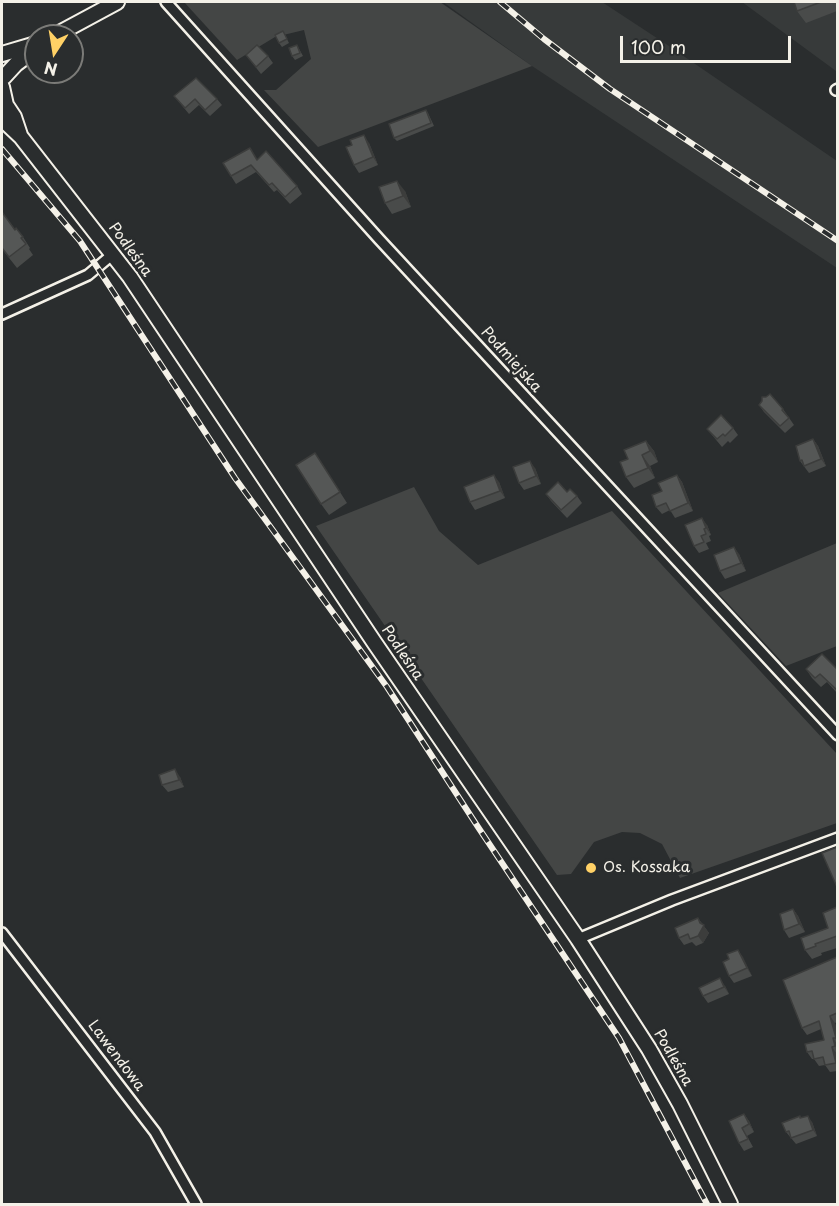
<!DOCTYPE html>
<html>
<head>
<meta charset="utf-8">
<style>
	body { margin:0 }
	#map { position:relative; width:839px; height:1206px; overflow:hidden; background:#2a2d2e; font-family:"Playpen Sans",sans-serif }
	canvas { display:block }
	.frame { position:absolute; inset:0; border:3px solid #f4f1e8; pointer-events:none }
	.north { position:absolute; left:24px; top:24px; width:60px; height:60px; box-sizing:border-box; background:#2a2d2e; border:2px solid #7b7b78; border-radius:50%; rotate:192deg; font-size:16px; font-weight:700; line-height:24px; text-align:center; color:#f4f1e8 }
	.north::after { content:''; display:block; margin:auto; width:21px; height:27px; background:#ffd166; clip-path:polygon(50% 0,100% 100%,50% 72%,0 100%) }
	.scale { position:absolute; left:620px; top:36px; width:171px; height:27px; box-sizing:border-box; border:3px solid #f4f1e8; border-top:0; padding-left:8px; font-size:18px; line-height:21px; white-space:nowrap; color:#f4f1e8; -webkit-text-stroke:4px #2a2d2e; paint-order:stroke }
</style>
</head>
<body>
<div id="map">
<canvas width="839" height="1206"></canvas>
<div class="frame"></div>
<div class="north">N</div>
<div class="scale">100 m</div>
</div>
<script>
const g = document.querySelector('canvas').getContext('2d');
g.lineJoin = 'round';
function paint(path, color) {
  g.fillStyle = color;
  g.fill(path, 'evenodd');
}
function toPath(rows) {
  const path = new Path2D();
  for (const r of rows) {
    path.moveTo(r[0], r[1]);
    for (let i = 2; i < r.length; i += 2) path.lineTo(r[i], r[i + 1]);
  }
  return path;
}
function stroke(path, color, width, dash) {
  g.strokeStyle = color;
  g.lineWidth = width;
  g.lineCap = dash ? 'butt' : 'round';
  g.setLineDash(dash || []);
  g.stroke(path);
}
function write(font, color, halo, rows, align = 'center') {
  g.font = font + ' "Playpen Sans",sans-serif';
  g.lineWidth = 6;
  g.setLineDash([]);
  g.textBaseline = 'middle';
  g.strokeStyle = halo;
  g.fillStyle = color;
  for (const [text, x, y, turn = 0] of rows) {
    g.save();
    g.translate(x, y);
    g.rotate((+turn || 0) * Math.PI / 180);
    g.textAlign = isNaN(turn) ? turn : align;
    if (halo) g.strokeText(text, 0, 0);
    g.fillText(text, 0, 0);
    g.restore();
  }
}
const built = toPath([
	[443,2,602,2,666,44,837,161,837,268,532,66],
	[742,2,837,2,837,71,836,71]
]);
const green = toPath([
	[184,2,440,2,532,66,318,147,264,90,276,90,311,59,304,30,275,37,237,60],
	[414,487,439,531,478,565,612,511,837,754,837,823,680,878,662,844,640,833,622,832,594,842,571,874,557,875,316,526],
	[837,543,837,646,786,666,718,593]
]);
const street = toPath([
	[166,2,379,239,838,735],
	[836,90,838,89],
	[2,314,88,275,113,254],
	[2,933,155,1132,196,1204],
	[578,939,672,900,838,838]
]);
const secondary = toPath([
	[54,36,117,2],
	[2,54,36,44],
	[4,77,16,64,36,49],
	[2,87,6,105,14,117,20,135],
	[2,119,21,137,130,277,374,642,578,939,649,1049,680,1104,730,1204]
]);
const rail = toPath([
	[500,2,544,39,610,89,838,241],
	[2,149,80,241,235,478,387,687,478,827,619,1038,707,1204]
]);
const wall = toPath([
	[794,2,837,2,837,11,806,23,797,11],
	[283,31,289,43,282,47,279,43],
	[297,45,303,56,295,60,292,56],
	[246,55,268,56,273,63,261,74],
	[174,96,217,99,222,105,210,116,199,105,189,114],
	[426,110,428,113,434,126,397,141,394,138],
	[369,143,378,165,359,173,354,165,352,145],
	[257,159,297,186,302,194,290,204,277,190,274,192,256,172,236,184,231,176],
	[405,191,411,207,392,214,385,203],
	[2,212,15,230,23,237,30,248,29,249,33,255,17,268,2,249],
	[759,405,783,409,794,425,785,433,764,412],
	[733,428,738,435,730,443,728,441,722,447,707,429],
	[813,439,818,446,826,466,809,473,800,461],
	[646,441,654,451,658,462,650,466,655,478,634,488,626,477,628,459],
	[322,464,347,503,329,515,321,504],
	[535,468,541,484,524,490,519,483],
	[677,475,682,482,693,511,675,518,670,510,662,514,656,507,662,491],
	[499,482,505,498,475,510,470,502],
	[567,492,577,496,582,503,567,518,551,501,546,494],
	[707,525,711,535,709,536,711,541,706,543,709,549,699,553,694,546],
	[739,554,746,571,725,579,720,571],
	[806,669,837,669,837,693,827,682,821,687,812,678],
	[180,777,184,787,168,792,162,785],
	[837,907,837,948,821,953,822,955,812,959,805,950,828,928],
	[793,909,798,916,805,932,789,938,784,930],
	[698,918,709,933,703,943,696,946,692,942,684,945,679,938],
	[738,950,752,976,734,983,729,976,729,959],
	[837,957,837,1022,835,1023,837,1032,837,1071,830,1072,825,1065,819,1066,814,1059,812,1059,807,1052,824,1040,821,1029,807,1035,802,1028],
	[725,986,729,994,708,1003,703,996],
	[744,1114,749,1121,754,1132,747,1136,753,1147,744,1151,739,1143],
	[800,1116,801,1118,812,1122,817,1136,796,1144,786,1132]
]);
const shadedWall = toPath([
	[364,135,369,143,378,165,373,157],
	[397,181,405,191,411,207,403,196],
	[813,439,818,446,826,466,821,459],
	[646,441,654,451,658,462,650,451],
	[642,455,650,466,655,478,648,468],
	[530,461,535,468,541,484,536,476],
	[494,475,499,482,505,498,500,491],
	[677,475,682,482,693,511,688,503],
	[702,518,707,525,711,535,706,528],
	[734,547,739,554,746,571,741,563],
	[175,769,180,777,184,787,179,780],
	[793,909,798,916,805,932,799,924],
	[698,918,709,933,703,943,698,936,700,923],
	[738,950,743,957,752,976,747,968],
	[720,978,725,986,729,994,724,987],
	[830,1016,835,1023,837,1032,837,1040,836,1038],
	[833,1038,837,1044,837,1049,835,1046],
	[832,1047,837,1054,837,1065,836,1063],
	[744,1114,749,1121,754,1132,749,1124],
	[808,1116,812,1122,817,1136,813,1130]
]);
const building = toPath([
	[794,2,821,2,797,11,794,2],
	[283,31,287,39,279,43,275,35,283,31],
	[257,45,268,56,256,67,246,55,257,45],
	[297,45,300,53,292,56,289,48,297,45],
	[196,78,217,99,205,110,195,99,185,108,174,96,196,78],
	[426,110,431,123,394,138,389,124,426,110],
	[364,135,373,157,354,165,346,147,352,145,350,140,364,135],
	[250,148,257,160,266,151,297,186,285,197,272,183,269,185,251,165,231,176,223,163,250,148],
	[397,181,403,196,385,203,379,187,397,181],
	[2,212,15,230,16,228,23,237,21,238,26,244,9,257,2,248,2,212],
	[770,394,783,409,782,410,789,418,780,426,759,405,762,401,762,397,766,397,770,394],
	[721,415,733,428,725,436,723,434,717,439,707,429,721,415],
	[813,439,821,459,804,466,802,460,800,461,796,446,813,439],
	[646,441,650,451,642,455,648,468,626,477,620,462,628,459,624,450,646,441],
	[315,453,340,492,321,504,296,465,315,453],
	[530,461,536,476,519,483,513,467,530,461],
	[494,475,500,491,470,502,464,487,494,475],
	[677,475,688,503,670,511,666,503,656,507,652,495,662,491,658,483,677,475],
	[558,482,567,492,570,489,577,496,561,510,546,494,558,482],
	[702,518,706,528,704,529,706,534,701,536,704,542,694,546,685,525,702,518],
	[734,547,741,563,720,571,714,555,734,547],
	[822,654,837,669,837,690,820,674,815,678,806,669,822,654],
	[175,769,179,780,162,785,159,775,175,769],
	[837,847,837,887,822,853,837,847],
	[837,907,837,936,815,944,816,946,805,950,801,938,828,928,823,913,837,907],
	[793,909,799,924,784,930,780,914,793,909],
	[698,918,700,923,704,925,698,936,690,939,688,934,679,938,675,928,698,918],
	[738,950,747,968,729,976,723,962,729,959,727,954,738,950],
	[837,957,837,1013,830,1016,836,1038,833,1038,835,1046,832,1047,836,1063,825,1065,823,1057,814,1059,812,1051,807,1052,805,1044,824,1040,819,1021,802,1028,783,980,837,957],
	[720,978,724,987,703,996,699,988,720,978],
	[744,1114,749,1124,742,1128,748,1139,739,1143,729,1121,744,1114],
	[800,1116,800,1118,808,1116,813,1130,791,1138,789,1131,786,1132,782,1123,800,1116]
]);
const markers = [
	[591,868,6,"#ffd166"]
];
const streetNames = [
	["Podleśna",130,250,54],
	["Podmiejska",511,360,48],
	["Podleśna",402,653,56],
	["Lawendowa",116,1056,53],
	["Podleśna",673,1058,60]
];
const poiNames = [
	["Os. Kossaka",603,868]
];
paint(built, '#373a3a');
paint(green, '#444645');
stroke(street, '#f4f1e8', 14);
stroke(secondary, '#f4f1e8', 18);
stroke(street, '#2a2d2e', 9);
stroke(secondary, '#2a2d2e', 14);
stroke(rail, '#f4f1e8', 6);
stroke(rail, '#2a2d2e', 4, [11]);
paint(wall, '#494b4a');
paint(shadedWall, '#3c3d3c');
paint(building, '#555756');
stroke(building, '#3c3d3c', 1.5);
for (const [x, y, r, color] of markers) {
  const dot = new Path2D();
  dot.arc(x, y, r, 0, 2 * Math.PI);
  g.fillStyle = color;
  g.fill(dot);
  stroke(dot, '#2a2d2e', 2);
}
write('15px', '#f4f1e8', '#2a2d2e', streetNames);
write('15px', '#f4f1e8', '#2a2d2e', poiNames, 'left');
</script>
</body>
</html>
